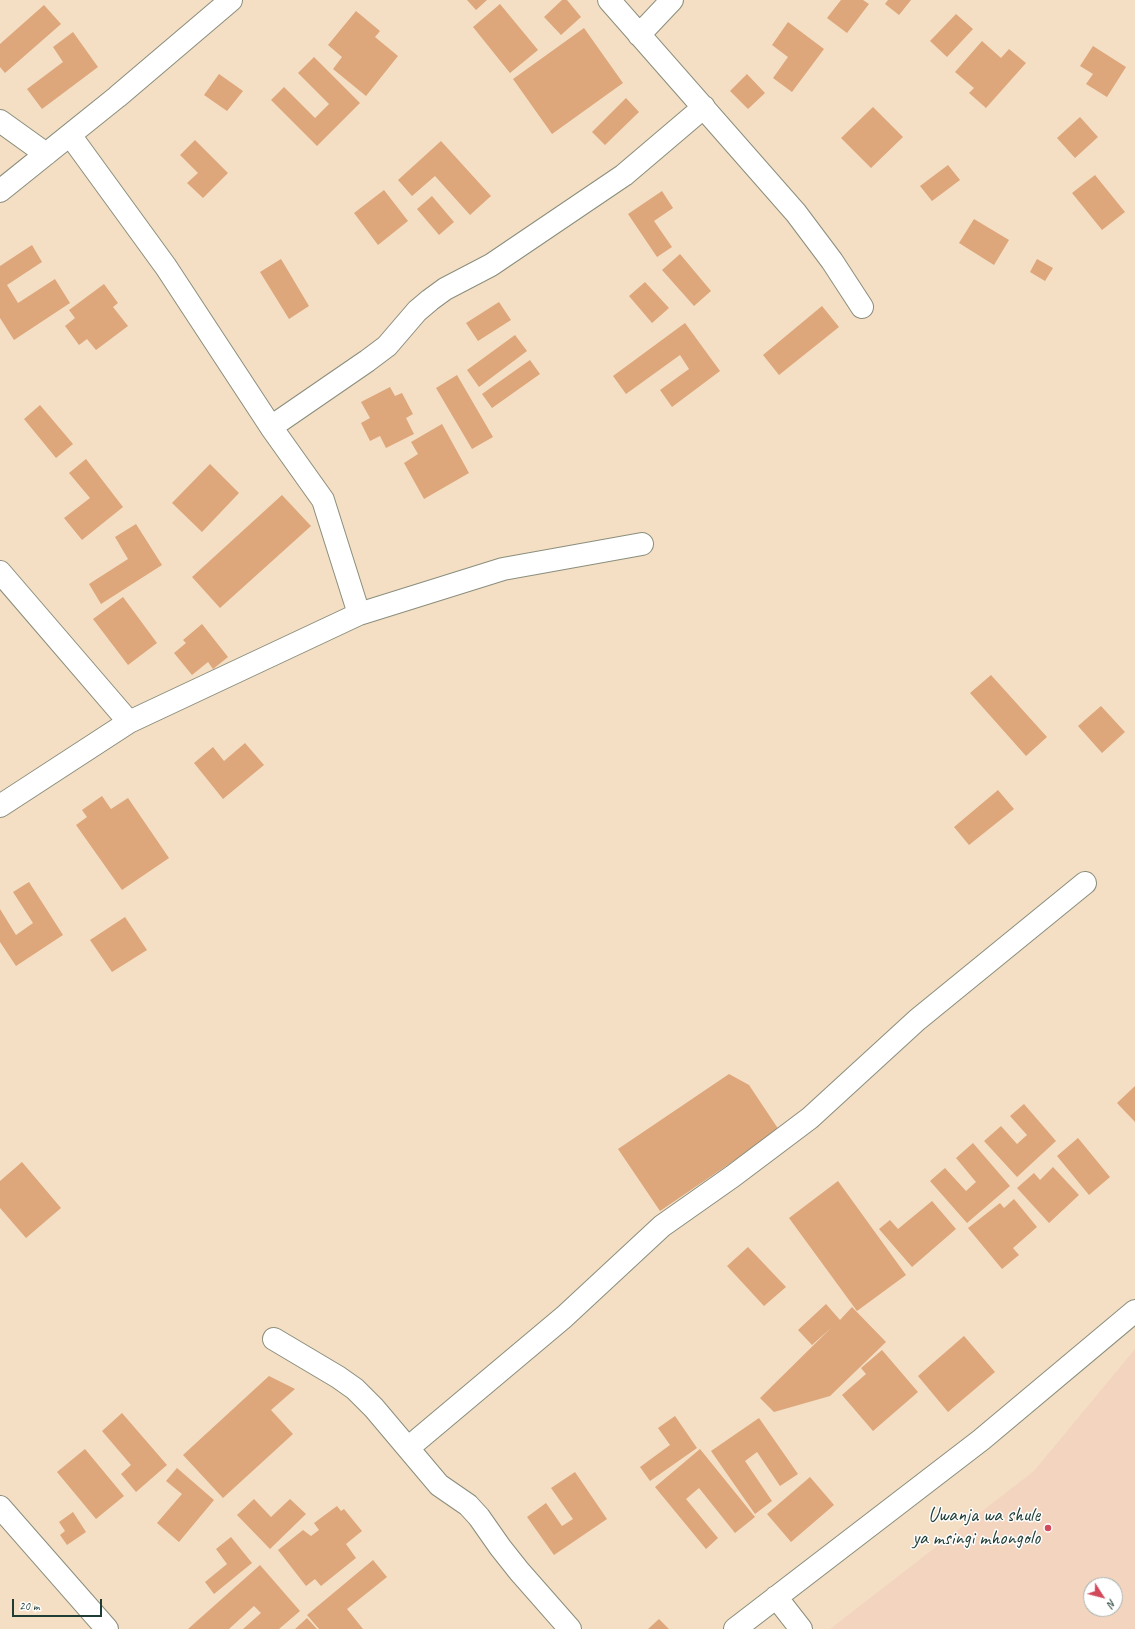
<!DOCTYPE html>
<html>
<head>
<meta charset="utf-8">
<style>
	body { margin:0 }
	#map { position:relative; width:1135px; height:1629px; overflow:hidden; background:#f4dfc4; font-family:Caveat,sans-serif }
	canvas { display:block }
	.north { position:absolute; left:1083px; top:1577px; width:40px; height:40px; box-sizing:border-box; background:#fff; border:1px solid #a5b1ae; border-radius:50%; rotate:126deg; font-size:11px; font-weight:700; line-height:16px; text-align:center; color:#1f3d34 }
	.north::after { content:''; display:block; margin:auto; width:14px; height:18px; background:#d1495b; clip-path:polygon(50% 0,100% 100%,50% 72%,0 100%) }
	.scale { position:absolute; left:12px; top:1599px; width:90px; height:18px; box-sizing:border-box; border:2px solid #1f3d34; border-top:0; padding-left:5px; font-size:12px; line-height:14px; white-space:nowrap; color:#1f3d34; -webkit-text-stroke:3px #fff; paint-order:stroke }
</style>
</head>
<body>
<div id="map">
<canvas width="1135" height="1629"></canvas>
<div class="north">N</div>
<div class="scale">20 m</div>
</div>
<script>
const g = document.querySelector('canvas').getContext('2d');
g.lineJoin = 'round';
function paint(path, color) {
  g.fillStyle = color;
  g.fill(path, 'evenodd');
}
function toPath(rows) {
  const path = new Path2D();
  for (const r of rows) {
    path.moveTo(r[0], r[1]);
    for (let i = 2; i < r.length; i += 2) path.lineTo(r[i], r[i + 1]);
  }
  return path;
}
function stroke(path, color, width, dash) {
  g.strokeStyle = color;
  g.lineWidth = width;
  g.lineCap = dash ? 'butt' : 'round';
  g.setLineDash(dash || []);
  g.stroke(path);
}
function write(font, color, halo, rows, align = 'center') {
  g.font = font + ' Caveat,sans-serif';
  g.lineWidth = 3;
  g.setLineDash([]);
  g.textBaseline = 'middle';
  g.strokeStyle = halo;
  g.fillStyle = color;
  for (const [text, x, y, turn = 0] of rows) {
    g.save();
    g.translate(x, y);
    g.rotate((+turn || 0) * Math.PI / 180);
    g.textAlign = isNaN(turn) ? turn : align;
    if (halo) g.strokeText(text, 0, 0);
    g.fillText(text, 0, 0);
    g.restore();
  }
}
const built = toPath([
	[1135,1349,1135,1629,830,1629,1034,1471],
	[1091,1585,1115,1585,1115,1609,1091,1609]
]);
const building = toPath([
	[467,0,487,0,476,10],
	[562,0,567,0,581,17,561,35,544,17],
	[841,0,863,0,869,4,847,33,827,18],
	[888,0,911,0,899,15,885,4],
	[500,4,538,50,510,73,473,27],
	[44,5,61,24,5,73,0,67,0,44],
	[356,11,380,31,375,37,398,56,366,96,333,69,342,57,328,45],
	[956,14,973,29,947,57,930,41],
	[788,22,824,49,792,92,773,78,788,57,772,45],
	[584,28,623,83,552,134,513,79],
	[73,32,98,67,42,109,27,89,63,62,53,47],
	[982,41,1001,58,1009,49,1026,63,986,108,969,93,974,88,955,72],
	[1093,46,1126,67,1107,97,1086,84,1093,74,1080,66],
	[314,57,360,103,317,146,271,100,284,87,315,118,329,104,298,73],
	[219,74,243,91,227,111,204,95],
	[747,74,765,93,748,109,730,91],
	[626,98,639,112,605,145,592,132],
	[873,107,903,137,871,168,841,138],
	[1080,117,1098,137,1075,158,1057,138],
	[195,140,228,173,203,198,187,183,198,173,180,155],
	[441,141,491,196,470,215,435,176,412,196,398,180],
	[948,165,960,180,932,201,920,186],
	[1095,175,1125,212,1102,230,1072,193],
	[384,190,408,221,378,245,354,213],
	[662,191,673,208,654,221,672,247,657,257,628,214],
	[432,196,454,222,439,235,417,209],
	[974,219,1009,240,994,265,959,243],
	[32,245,42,262,7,285,18,303,55,279,70,303,14,340,0,318,0,266],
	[680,254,711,291,694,306,662,270],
	[281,259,309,306,289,319,260,272],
	[1037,259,1053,268,1045,281,1030,272],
	[645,282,669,308,652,323,629,296],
	[104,284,118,303,113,307,128,326,96,350,87,339,79,345,65,326,75,318,69,310],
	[499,302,511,320,478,341,466,323],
	[822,306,839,327,779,375,763,355],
	[685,323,720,371,672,407,660,390,689,369,680,355,626,394,613,376],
	[515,335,527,351,479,387,467,370],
	[530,360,540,374,492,408,482,394],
	[457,375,493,437,472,449,436,388],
	[390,387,395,396,402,393,413,414,406,418,414,434,386,448,380,436,370,441,361,423,370,418,361,402],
	[40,405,73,444,56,458,24,419],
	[442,424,469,473,424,499,404,463,418,454,411,442],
	[86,459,123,507,82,540,64,518,90,498,69,473],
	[210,464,239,493,202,532,172,503],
	[282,495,311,526,220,608,192,577],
	[136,524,162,565,101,604,89,584,128,559,115,537],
	[123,597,157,643,128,665,93,619],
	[202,624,228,657,213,669,208,662,192,675,174,653,186,643,183,640],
	[991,675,1047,737,1026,756,970,693],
	[1101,706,1125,732,1102,753,1078,726],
	[245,743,264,765,223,799,194,763,213,747,224,761],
	[998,790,1014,809,969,845,954,827],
	[102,796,111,809,128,798,169,858,122,890,76,825,87,817,82,810],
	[29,882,63,935,16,966,0,942,0,909,16,935,33,923,13,892],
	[125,917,147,950,112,972,90,940],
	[729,1074,749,1085,779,1130,660,1211,618,1149],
	[1135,1086,1135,1122,1117,1103],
	[1024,1104,1056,1141,1017,1177,984,1141,1001,1126,1017,1144,1027,1135,1010,1116],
	[1078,1138,1110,1177,1089,1195,1057,1156],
	[973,1143,1010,1186,967,1223,930,1181,945,1168,966,1191,976,1182,956,1158],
	[22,1162,61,1208,26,1238,0,1208,0,1181],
	[1053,1167,1079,1195,1049,1223,1017,1188,1034,1173,1040,1180],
	[838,1181,906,1275,857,1311,789,1218],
	[1014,1199,1037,1227,1013,1248,1019,1255,1002,1269,968,1228,1000,1203,1004,1208],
	[932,1201,956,1229,912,1267,879,1229,890,1220,898,1229],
	[748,1247,786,1287,764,1306,727,1266],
	[826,1304,840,1320,852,1307,886,1342,830,1396,774,1412,760,1398,832,1327,812,1345,798,1330],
	[964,1336,995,1372,948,1412,918,1376],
	[882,1350,918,1392,873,1431,842,1395,866,1374,861,1368],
	[269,1376,295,1389,271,1410,293,1434,223,1498,183,1455],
	[122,1413,167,1465,136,1492,121,1474,131,1465,102,1431],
	[675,1416,697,1448,650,1481,640,1467,670,1445,658,1428],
	[759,1418,798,1474,780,1486,757,1452,745,1461,772,1501,755,1514,711,1451],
	[85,1449,124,1496,96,1519,57,1472],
	[700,1449,755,1517,735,1533,699,1488,686,1499,718,1538,706,1549,655,1487],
	[177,1468,214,1500,179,1542,157,1523,182,1494,166,1481],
	[575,1472,607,1519,554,1555,527,1517,546,1503,562,1526,573,1519,551,1488],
	[810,1477,834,1505,791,1542,767,1514],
	[254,1499,271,1517,290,1499,306,1514,270,1549,237,1515],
	[337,1506,341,1511,344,1509,362,1531,346,1544,356,1558,321,1586,315,1579,306,1586,278,1550,303,1530,311,1536,319,1530,314,1523],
	[73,1512,86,1532,67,1545,60,1535,65,1531,59,1522],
	[231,1537,252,1563,214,1594,205,1582,227,1564,216,1549],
	[373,1560,387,1577,347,1609,363,1629,319,1629,307,1615],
	[260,1565,300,1611,279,1629,243,1629,261,1613,254,1606,229,1629,188,1629],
	[307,1618,317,1629,295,1629],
	[659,1619,669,1629,648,1629]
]);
const minor = toPath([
	[609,0,796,213,832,261,862,307],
	[639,35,672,0],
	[0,121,46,154],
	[70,135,166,267,271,427,323,500,359,614],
	[0,191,117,97,231,0],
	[271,427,367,361,387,346,417,311,430,300,445,289,491,265,624,175,704,107],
	[0,572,129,722],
	[0,806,129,722,359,614,503,569,642,544],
	[274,1339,338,1377,355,1389,374,1408,439,1485,468,1505,479,1517,500,1547,519,1571,570,1629],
	[408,1448,564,1317,662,1226,733,1176,810,1118,917,1020,1085,883],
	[0,1507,107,1629],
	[776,1597,801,1629],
	[735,1629,981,1440,1135,1311]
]);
const markers = [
	[1048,1528,4,"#d1495b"]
];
const poiNames = [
	["Uwanja wa shule",1040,1516],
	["ya msingi mhongolo",1040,1539]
];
paint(built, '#f3d4bf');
paint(building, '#dda67b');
stroke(minor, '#8a8e7c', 24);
stroke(minor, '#fff', 22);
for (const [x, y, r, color] of markers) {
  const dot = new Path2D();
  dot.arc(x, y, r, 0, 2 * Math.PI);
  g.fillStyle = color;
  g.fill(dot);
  stroke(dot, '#fff', 1.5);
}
write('20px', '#1f3d34', '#fff', poiNames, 'right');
</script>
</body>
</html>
